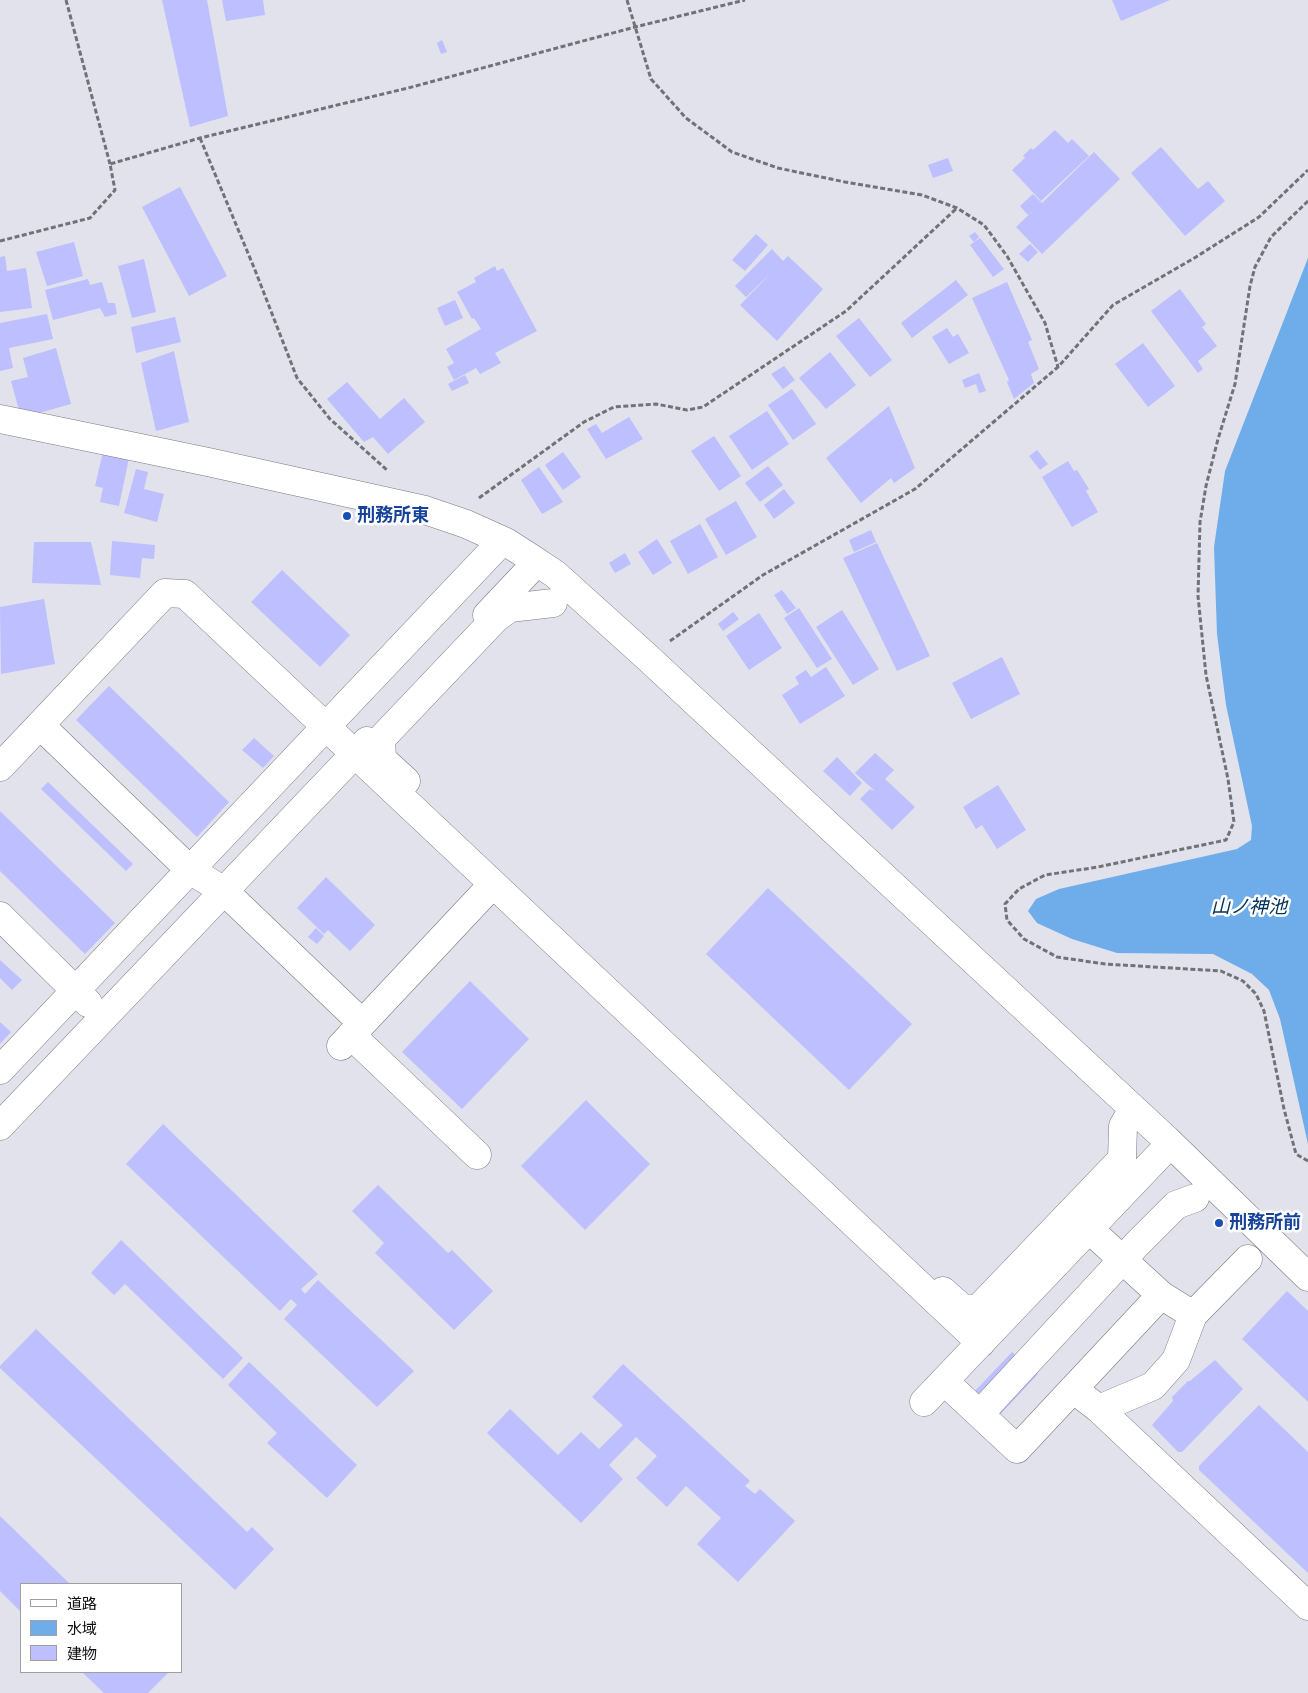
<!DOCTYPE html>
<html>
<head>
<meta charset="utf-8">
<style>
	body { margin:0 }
	#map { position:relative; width:1308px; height:1693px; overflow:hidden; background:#e1e2eb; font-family:Mulish,"Noto Sans JP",sans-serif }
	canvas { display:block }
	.legend { position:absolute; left:20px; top:1583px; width:162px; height:90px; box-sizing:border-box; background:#fff; border:1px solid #9f9fa0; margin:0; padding:6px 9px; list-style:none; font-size:15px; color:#0e0f12 }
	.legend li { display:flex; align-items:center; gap:10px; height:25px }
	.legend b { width:25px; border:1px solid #9f9fa0 }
</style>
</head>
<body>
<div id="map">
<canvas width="1308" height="1693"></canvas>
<ul class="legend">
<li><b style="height:6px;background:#fff"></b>道路</li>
<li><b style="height:14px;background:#6facea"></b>水域</li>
<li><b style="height:14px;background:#bdbffe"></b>建物</li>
</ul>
</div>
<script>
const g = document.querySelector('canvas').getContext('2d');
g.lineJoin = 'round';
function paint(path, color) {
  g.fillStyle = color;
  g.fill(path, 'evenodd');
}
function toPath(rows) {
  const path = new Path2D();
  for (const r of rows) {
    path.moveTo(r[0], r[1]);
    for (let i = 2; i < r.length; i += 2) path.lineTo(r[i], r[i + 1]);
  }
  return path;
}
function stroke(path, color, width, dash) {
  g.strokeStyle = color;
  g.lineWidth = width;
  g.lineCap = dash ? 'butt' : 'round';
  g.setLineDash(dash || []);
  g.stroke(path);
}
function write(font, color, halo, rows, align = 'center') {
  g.font = font + ' Mulish,"Noto Sans JP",sans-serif';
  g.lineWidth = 5;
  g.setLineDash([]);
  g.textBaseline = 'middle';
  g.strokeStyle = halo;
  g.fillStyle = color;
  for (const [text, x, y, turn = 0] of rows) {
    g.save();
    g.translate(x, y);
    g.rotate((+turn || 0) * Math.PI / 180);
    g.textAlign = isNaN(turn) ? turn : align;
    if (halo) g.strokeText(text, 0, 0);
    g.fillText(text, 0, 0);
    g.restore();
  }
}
const water = toPath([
	[1308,258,1308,1144,1280,1019,1269,990,1252,974,1213,954,1117,953,1072,939,1037,923,1028,911,1036,899,1059,889,1237,849,1251,840,1252,826,1226,705,1217,634,1214,547,1225,471]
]);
const building = toPath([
	[162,0,207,0,228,116,190,127],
	[222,0,263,0,265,15,226,21],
	[1112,0,1170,0,1121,21],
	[442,40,447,52,441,54,437,43],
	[1055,130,1068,143,1072,139,1089,156,1041,201,1012,170,1025,158,1023,156,1031,148,1033,150],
	[1161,147,1198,189,1208,181,1225,201,1185,236,1131,173],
	[1094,152,1120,179,1042,254,1016,227,1034,210,1028,215,1020,206,1033,194,1042,203],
	[948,158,953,171,933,178,928,165],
	[180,187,227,276,189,296,142,207],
	[975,232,979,237,974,242,969,236],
	[756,234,768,245,745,271,732,260],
	[980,238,1004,269,993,277,970,245],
	[74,242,83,276,47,286,36,252],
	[1030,244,1038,252,1028,262,1019,254],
	[772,249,783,261,788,256,823,289,777,341,740,305,772,272,746,297,735,286],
	[5,256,7,271,26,268,32,308,0,312,0,257],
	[144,259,156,312,132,318,118,266],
	[495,266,497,271,503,268,537,331,495,353,501,363,480,374,476,368,454,380,447,367,454,363,446,349,481,329,474,318,472,319,457,292,476,282,474,278],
	[88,279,90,285,102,282,108,303,115,303,117,314,105,317,100,308,53,320,45,290],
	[956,280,968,295,912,338,901,323],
	[1007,282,1032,340,1028,342,1039,369,1031,374,1034,383,1014,399,1007,382,1009,380,972,298],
	[1180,289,1206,324,1202,327,1217,346,1198,361,1203,369,1198,373,1151,311],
	[455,300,463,318,445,326,437,308],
	[47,314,53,339,9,348,13,368,0,371,0,323],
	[175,317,181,342,136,353,131,327],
	[859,318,892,360,870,377,836,336],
	[947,328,953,337,958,334,969,353,949,364,932,337],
	[1143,343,1175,386,1148,407,1115,364],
	[56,348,71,404,21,418,11,381,28,377,23,358],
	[174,351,189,422,156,431,141,363],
	[830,352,856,385,826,409,799,378],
	[784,366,795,380,783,389,771,374],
	[979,373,986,391,979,393,976,384,965,388,962,380],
	[465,375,469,383,452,391,448,384],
	[347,382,380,419,404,398,425,422,388,454,373,437,364,442,327,399],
	[792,389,816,424,793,440,768,405],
	[889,406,915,468,894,483,891,478,861,503,826,458],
	[767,411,789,444,752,470,729,436],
	[629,417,643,439,606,459,587,429,596,424,602,433],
	[714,436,741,476,719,491,691,451],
	[1037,450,1048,464,1040,470,1029,456],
	[103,452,129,458,119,506,100,502,103,488,95,486],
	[563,452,581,477,563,490,545,465],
	[1068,461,1074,471,1077,470,1089,489,1086,491,1098,512,1072,527,1042,477],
	[768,466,783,485,760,502,745,483],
	[539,467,563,502,542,514,521,480],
	[136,469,148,472,144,489,164,494,157,522,124,513],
	[784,489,795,503,774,519,764,505],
	[736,501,757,537,726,555,705,519],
	[700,524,718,557,688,574,670,541],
	[871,530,876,542,854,552,849,540],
	[657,539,672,563,653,575,638,552],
	[112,541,155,545,154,559,142,558,140,578,110,575],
	[34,542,91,542,101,585,32,583],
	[877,543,930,656,897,671,843,558],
	[625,553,631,564,615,573,609,563],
	[282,570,350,635,320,667,251,602],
	[782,590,796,608,787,614,774,595],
	[44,599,55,664,1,674,0,607],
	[799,608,832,659,817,668,784,618],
	[842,610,879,669,853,685,816,627],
	[733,612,739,619,723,631,718,624],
	[759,613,782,648,749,670,726,636],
	[1002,657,1020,694,971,719,952,683],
	[826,667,845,696,800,724,782,695,799,684,795,677,806,670,811,677],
	[109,686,229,802,197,837,76,720],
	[254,738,274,756,263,768,242,750],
	[875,753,894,770,885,779,915,807,892,830,860,799,870,789,875,791,855,773],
	[837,757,862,783,850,796,823,771],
	[48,782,133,864,126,871,41,789],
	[998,785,1026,830,997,849,982,825,976,829,963,807],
	[0,811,115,923,85,954,0,871],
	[326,877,375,925,350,951,328,930,324,934,297,908],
	[768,888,912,1024,849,1090,706,954],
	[316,928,324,936,317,944,308,937],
	[0,960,22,980,12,990,0,978],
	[470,981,529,1039,462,1109,402,1052],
	[0,1022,11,1032,0,1044],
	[586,1100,650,1164,585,1230,521,1166],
	[163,1124,318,1274,301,1289,305,1294,318,1280,414,1371,377,1407,284,1319,297,1305,291,1299,280,1311,126,1164],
	[378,1185,448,1253,452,1250,493,1291,454,1330,375,1253,384,1243,352,1211],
	[121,1240,243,1358,223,1379,125,1284,114,1295,91,1273],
	[1287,1291,1308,1311,1308,1402,1242,1339],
	[36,1329,247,1532,252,1527,274,1549,235,1590,0,1368,0,1366],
	[1012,1352,1020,1359,982,1401,973,1393],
	[1215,1360,1243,1389,1182,1452,1178,1452,1152,1425,1173,1401,1172,1397,1188,1381,1190,1381],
	[249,1362,357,1465,327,1498,267,1443,277,1433,228,1385],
	[623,1364,750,1481,745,1486,755,1494,760,1489,795,1521,738,1582,697,1544,721,1518,686,1486,667,1507,636,1478,657,1456,636,1437,609,1465,623,1479,581,1523,487,1433,510,1409,558,1455,581,1432,599,1449,623,1425,592,1397],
	[1030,1368,1038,1374,998,1417,990,1409],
	[1259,1405,1308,1452,1308,1573,1199,1470,1199,1466],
	[0,1516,70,1584,21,1584,21,1612,0,1591],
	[82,1672,169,1672,148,1693,104,1693]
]);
const path = toPath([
	[66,0,110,164],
	[627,0,651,79,686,118,732,152,778,168,845,182,922,195,957,208,984,225,1007,256,1045,323,1058,367],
	[200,138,255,270,297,378,330,419,388,471],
	[1308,201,1271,237,1255,267,1250,286,1235,384,1218,439,1206,486,1200,522,1198,596,1206,675,1228,779,1234,822,1226,840,1098,867,1045,875,1019,889,1005,904,1007,920,1024,939,1057,957,1105,964,1221,971,1243,981,1256,994,1264,1011,1284,1109,1296,1154,1308,1161],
	[0,241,90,218,115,190,110,164,200,138,408,88,635,27,745,0],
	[479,498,584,422,614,407,656,404,687,410,703,407,846,311,957,208],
	[670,641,763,575,915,489,1058,367,1113,305,1196,257,1259,217,1308,170]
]);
const minor = toPath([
	[0,419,208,462,425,510,466,524,506,542,531,558,555,574,647,657,1166,1139,1308,1277],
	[487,615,537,562],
	[40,725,190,870,224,891,362,1023],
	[0,767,165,593,185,594,981,1343],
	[406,781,382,759,381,739,496,618,510,608,553,603],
	[0,916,88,1003],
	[351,1035,477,1155],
	[341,1046,493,884],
	[0,1070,502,541],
	[0,1126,367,741],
	[943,1291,962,1308,977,1310,1122,1159,1123,1126,1133,1109],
	[1193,1315,1248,1259],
	[944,1381,1017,1449,1161,1295,1089,1229],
	[1073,1389,1099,1409,1308,1606],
	[924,1402,1170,1144],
	[987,1406,1137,1244,1176,1205,1195,1198],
	[1099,1409,1153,1386,1176,1360,1193,1315,1161,1295]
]);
const markers = [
	[347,516,5,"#1a4fb4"],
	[1219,1223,5,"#1a4fb4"]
];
const transitNames = [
	["刑務所東",357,516],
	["刑務所前",1229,1223]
];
const waterNames = [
	["山ノ神池",1249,907]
];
paint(water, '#6facea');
paint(building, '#bdbffe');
stroke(minor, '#787881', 29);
stroke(path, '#717278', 3, [5, 2.5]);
stroke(minor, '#fff', 28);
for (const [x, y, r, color] of markers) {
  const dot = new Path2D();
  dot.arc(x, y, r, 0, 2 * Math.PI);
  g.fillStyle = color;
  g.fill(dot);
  stroke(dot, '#fff', 2);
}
write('bold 18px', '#164399', '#fff', transitNames, 'left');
write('italic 19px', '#033259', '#fff', waterNames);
</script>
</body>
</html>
